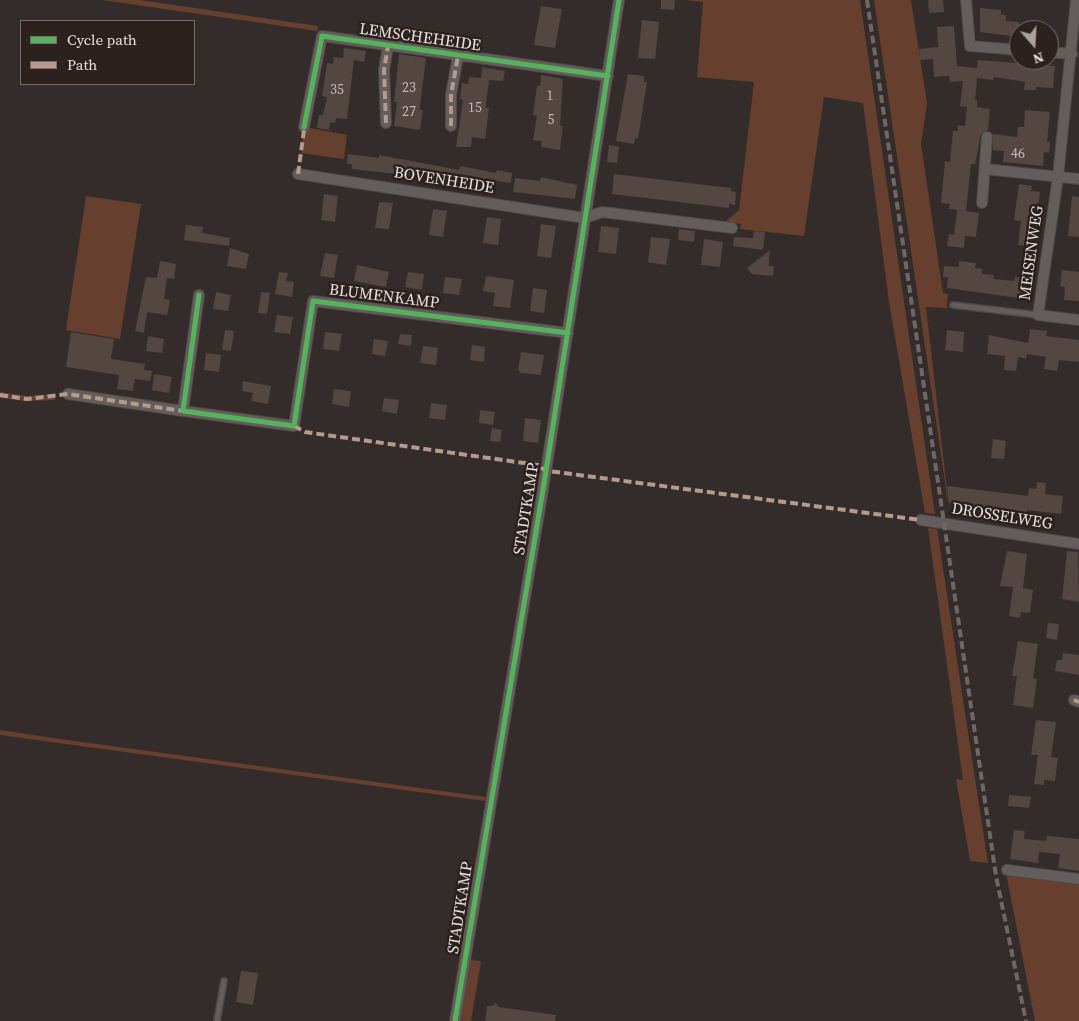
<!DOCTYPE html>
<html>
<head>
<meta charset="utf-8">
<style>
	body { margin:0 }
	#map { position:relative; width:1079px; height:1021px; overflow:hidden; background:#332c2a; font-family:"Source Serif 4",serif }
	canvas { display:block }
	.legend { position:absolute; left:20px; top:20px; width:175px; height:65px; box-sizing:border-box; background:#2c211d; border:1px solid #776d6a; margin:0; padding:6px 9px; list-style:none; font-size:15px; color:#e8e0dd }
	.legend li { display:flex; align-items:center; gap:10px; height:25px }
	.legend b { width:25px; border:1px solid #776d6a }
	.north { position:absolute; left:1009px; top:20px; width:50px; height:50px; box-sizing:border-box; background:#2c211d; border:1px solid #776d6a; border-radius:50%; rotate:161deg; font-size:14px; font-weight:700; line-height:20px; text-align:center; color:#e8e0dd }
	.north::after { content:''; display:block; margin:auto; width:18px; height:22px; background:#a9a19e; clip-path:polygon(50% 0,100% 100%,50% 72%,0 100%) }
</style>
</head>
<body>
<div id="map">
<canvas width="1079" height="1021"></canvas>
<ul class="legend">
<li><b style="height:6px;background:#56b35d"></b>Cycle path</li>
<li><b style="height:6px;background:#b69a8f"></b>Path</li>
</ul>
<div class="north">N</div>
</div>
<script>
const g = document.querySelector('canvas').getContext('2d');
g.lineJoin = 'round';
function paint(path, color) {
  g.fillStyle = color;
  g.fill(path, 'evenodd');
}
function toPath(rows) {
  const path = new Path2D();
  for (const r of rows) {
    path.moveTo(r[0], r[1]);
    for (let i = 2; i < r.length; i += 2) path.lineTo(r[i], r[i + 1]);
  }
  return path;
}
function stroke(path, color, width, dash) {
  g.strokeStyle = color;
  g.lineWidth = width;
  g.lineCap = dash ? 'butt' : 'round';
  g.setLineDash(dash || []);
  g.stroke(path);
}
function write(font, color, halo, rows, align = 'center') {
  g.font = font + ' "Source Serif 4",serif';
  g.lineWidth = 5;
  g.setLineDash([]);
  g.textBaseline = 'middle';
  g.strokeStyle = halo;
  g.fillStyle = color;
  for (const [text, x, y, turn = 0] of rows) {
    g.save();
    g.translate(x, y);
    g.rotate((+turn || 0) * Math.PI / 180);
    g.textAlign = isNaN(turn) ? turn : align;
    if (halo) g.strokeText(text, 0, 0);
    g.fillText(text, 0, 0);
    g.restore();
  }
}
const green = toPath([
	[102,0,140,0,318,26,317,31],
	[685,0,860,0,935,514,925,513,889,302,863,103,824,97,804,236,740,229,741,224,725,222,739,210,754,82,697,77,703,2],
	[874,0,911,0,927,103,921,144,943,293,948,294,947,308,926,307,950,516],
	[304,127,347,135,344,159,301,153],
	[86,196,141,204,120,339,66,330],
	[0,392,27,396,56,394,55,400,26,401,0,398],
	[928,528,937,529,988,863,970,861,956,779,963,780],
	[0,730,53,738,486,797,485,801,0,735],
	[1006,873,1079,882,1079,1021,1035,1021],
	[470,960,481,961,471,1021,460,1021]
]);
const building = toPath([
	[661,0,675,0,674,10,661,9],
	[928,0,943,0,944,12,929,13],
	[541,6,562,9,555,48,534,45],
	[980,8,1001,10,1001,15,1006,15,1006,21,1019,22,1019,37,980,32],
	[642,20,659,22,655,59,638,58],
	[954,26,957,66,977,68,978,60,1055,66,1053,88,1036,87,1036,90,1024,90,1025,82,994,77,993,80,977,78,975,100,977,100,977,107,990,109,988,130,981,134,975,164,971,164,966,211,979,213,976,237,965,236,964,248,947,246,949,234,954,235,957,210,949,209,950,204,941,203,945,161,950,162,953,131,958,131,958,125,965,126,967,107,960,106,963,81,950,82,949,76,934,77,933,59,920,60,919,49,938,47,937,27],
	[344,48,366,51,364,62,354,60,347,119,336,118,335,123,330,122,329,130,317,128,319,115,323,115,327,97,322,96,327,63,333,64,334,57,343,58],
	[399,54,426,58,420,106,420,110,423,110,420,130,394,126,397,102,394,102],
	[482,67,505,71,503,81,489,80,486,103,486,108,489,108,485,139,472,137,471,147,456,147,463,100,460,99,462,83,468,84,469,77,481,78],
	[628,74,644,76,644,82,647,82,638,139,635,138,634,144,616,141],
	[541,75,563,79,560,126,563,126,560,150,541,147,542,141,533,140,537,116,533,115,537,86,540,86],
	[1025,110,1050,112,1047,142,1050,142,1049,153,1044,152,1043,166,1003,162,1004,151,993,150,993,134,1017,137,1018,127,1024,127],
	[609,145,619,147,617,163,607,162],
	[348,154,379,158,379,155,459,170,460,166,496,173,497,170,512,173,511,183,496,181,494,187,432,180,433,176,414,173,414,176,352,169,352,164,347,164],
	[614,174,731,188,731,191,736,192,735,205,729,204,729,208,612,194],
	[541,177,577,185,575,199,513,192,515,178,540,181],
	[1019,184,1032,186,1031,191,1040,192,1033,247,1018,245,1021,221,1014,220],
	[324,194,338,196,335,222,321,220],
	[1072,196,1079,197,1079,237,1068,236],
	[379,202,393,203,389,229,375,228],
	[433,209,447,211,443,237,429,235],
	[487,217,501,219,498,245,483,243],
	[541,224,556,226,551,258,537,256],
	[186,225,203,227,202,233,230,238,229,246,184,240],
	[601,226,619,228,616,254,598,252],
	[679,229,695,231,694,242,678,240],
	[754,231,765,232,763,250,733,246,734,237,753,238],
	[651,237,670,239,666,265,648,262],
	[704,239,723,242,720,267,701,265],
	[230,248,249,254,246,269,227,266],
	[770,250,769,263,769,266,774,266,773,276,752,274,747,268],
	[325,253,338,255,334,278,320,276],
	[160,261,176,264,174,279,167,278,164,299,170,300,167,315,147,312,144,333,135,331,146,277,157,278],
	[959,261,976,263,975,268,982,269,982,274,994,275,994,279,1014,281,1015,277,1033,279,1031,296,1026,295,1025,299,947,288,948,277,943,277,944,266,959,267],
	[357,265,389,272,386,287,354,281],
	[1062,270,1079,272,1079,301,1064,300,1065,287,1060,286],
	[279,272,288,273,286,281,294,282,292,297,275,294],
	[408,272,424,274,422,290,405,287],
	[486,276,514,280,510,308,493,306,495,293,483,291],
	[445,277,462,279,459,295,443,293],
	[533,288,547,290,544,313,530,311],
	[216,292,231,295,228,311,213,309],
	[261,292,270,293,267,314,258,313],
	[277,315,293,317,290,334,274,332],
	[1030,329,1047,331,1046,336,1079,340,1079,362,1059,360,1057,371,1044,369,1046,357,1027,354,1026,359,1018,357,1016,371,1004,370,1005,356,987,354,989,335,1028,343],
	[225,330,234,331,231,351,222,350],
	[947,330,964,332,963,352,945,350],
	[71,332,114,339,111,359,145,364,144,370,152,371,150,381,135,379,133,391,117,389,119,375,66,367],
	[325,332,342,334,339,351,323,349],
	[400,334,412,335,411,346,398,344],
	[148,336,164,339,162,353,146,351],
	[374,339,388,341,385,356,372,354],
	[472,345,485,347,484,362,470,360],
	[423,346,438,348,436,365,420,363],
	[521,352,544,355,541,375,521,373,518,370],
	[206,353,221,355,219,372,204,370],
	[154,374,172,377,169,393,152,390],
	[243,381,271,386,268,404,251,401,253,393,242,391],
	[334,389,351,391,349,407,332,404],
	[384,398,399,400,397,414,382,411],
	[431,403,447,405,445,420,429,418],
	[480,410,495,412,493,425,479,423],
	[525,418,541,420,538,443,523,441],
	[492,428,502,430,500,442,490,441],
	[993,439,1006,441,1004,459,991,458],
	[1037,482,1046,483,1045,494,1063,496,1061,514,1027,510,1027,514,949,503,947,486,1028,496,1029,488,1036,489],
	[1007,551,1027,554,1023,588,1033,590,1030,613,1021,612,1020,618,1009,616,1013,587,1000,586],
	[1067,551,1078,552,1079,602,1062,599],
	[1048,623,1059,624,1057,640,1046,638],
	[1018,641,1038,644,1033,678,1037,679,1033,708,1013,705,1017,676,1012,676],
	[1063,653,1079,655,1079,675,1055,671,1057,660,1062,660],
	[1036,720,1056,722,1051,757,1058,758,1055,781,1044,780,1044,785,1034,784,1038,755,1031,755],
	[1009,795,1031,797,1029,808,1008,806],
	[1014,830,1025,831,1024,839,1046,841,1047,836,1079,839,1079,871,1058,868,1060,854,1039,852,1038,863,1010,859],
	[241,971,258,973,253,1005,236,1002],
	[496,1003,499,1007,556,1015,555,1021,485,1021,487,1006,492,1006]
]);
const service = toPath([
	[953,305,1038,315],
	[217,1021,224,981]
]);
const minor = toPath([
	[966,0,970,46,1019,50],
	[1076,0,1058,177,1038,315,1079,320],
	[1049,52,1072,54],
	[386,123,384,70,388,46],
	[451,126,451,95,458,56],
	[304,127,322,36,608,76],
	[985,169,1079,179],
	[298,174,585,218,602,212,732,228],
	[982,203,987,137],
	[199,295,183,411,294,426,313,301,568,333],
	[68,394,183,411],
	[921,520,1079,544],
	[1074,700,1079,702],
	[1007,870,1079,879],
	[455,1021,546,471,619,0]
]);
const rail = toPath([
	[867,0,996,876,1026,1021]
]);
const quiet = toPath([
	[386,123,384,70,388,46],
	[451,126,451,95,458,56],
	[298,174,305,123],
	[0,395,27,399,68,394,183,411],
	[294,426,305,432,538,465,546,471,556,472,921,520],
	[1074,700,1079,702]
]);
const cycleway = toPath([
	[304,127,322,36,608,76],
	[199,295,183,411,294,426,313,301,568,333],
	[455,1021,546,471,619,0]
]);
const numberNames = [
	["23",409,88],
	["35",337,90],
	["1",550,96],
	["15",475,108],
	["27",409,112],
	["5",551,120],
	["46",1018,154]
];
const streetNames = [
	["LEMSCHEHEIDE",420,38,8],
	["BOVENHEIDE",444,181,9],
	["MEISENWEG",1032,253,-82],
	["BLUMENKAMP",384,297,7],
	["STADTKAMP",527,509,-81],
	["DROSSELWEG",1002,517,9],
	["STADTKAMP",461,908,-81]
];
paint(green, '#663f2f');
paint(building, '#544641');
stroke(service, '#504948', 8);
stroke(minor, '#504948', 12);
stroke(service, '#635d5b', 5);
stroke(minor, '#635d5b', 10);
stroke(rail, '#6d6866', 4, [8, 4]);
stroke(quiet, '#b69a8f', 4, [8, 4]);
stroke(cycleway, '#56b35d', 5);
write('14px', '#c3bab6', null, numberNames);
write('16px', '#e8e0dd', '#2c211d', streetNames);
</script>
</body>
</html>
